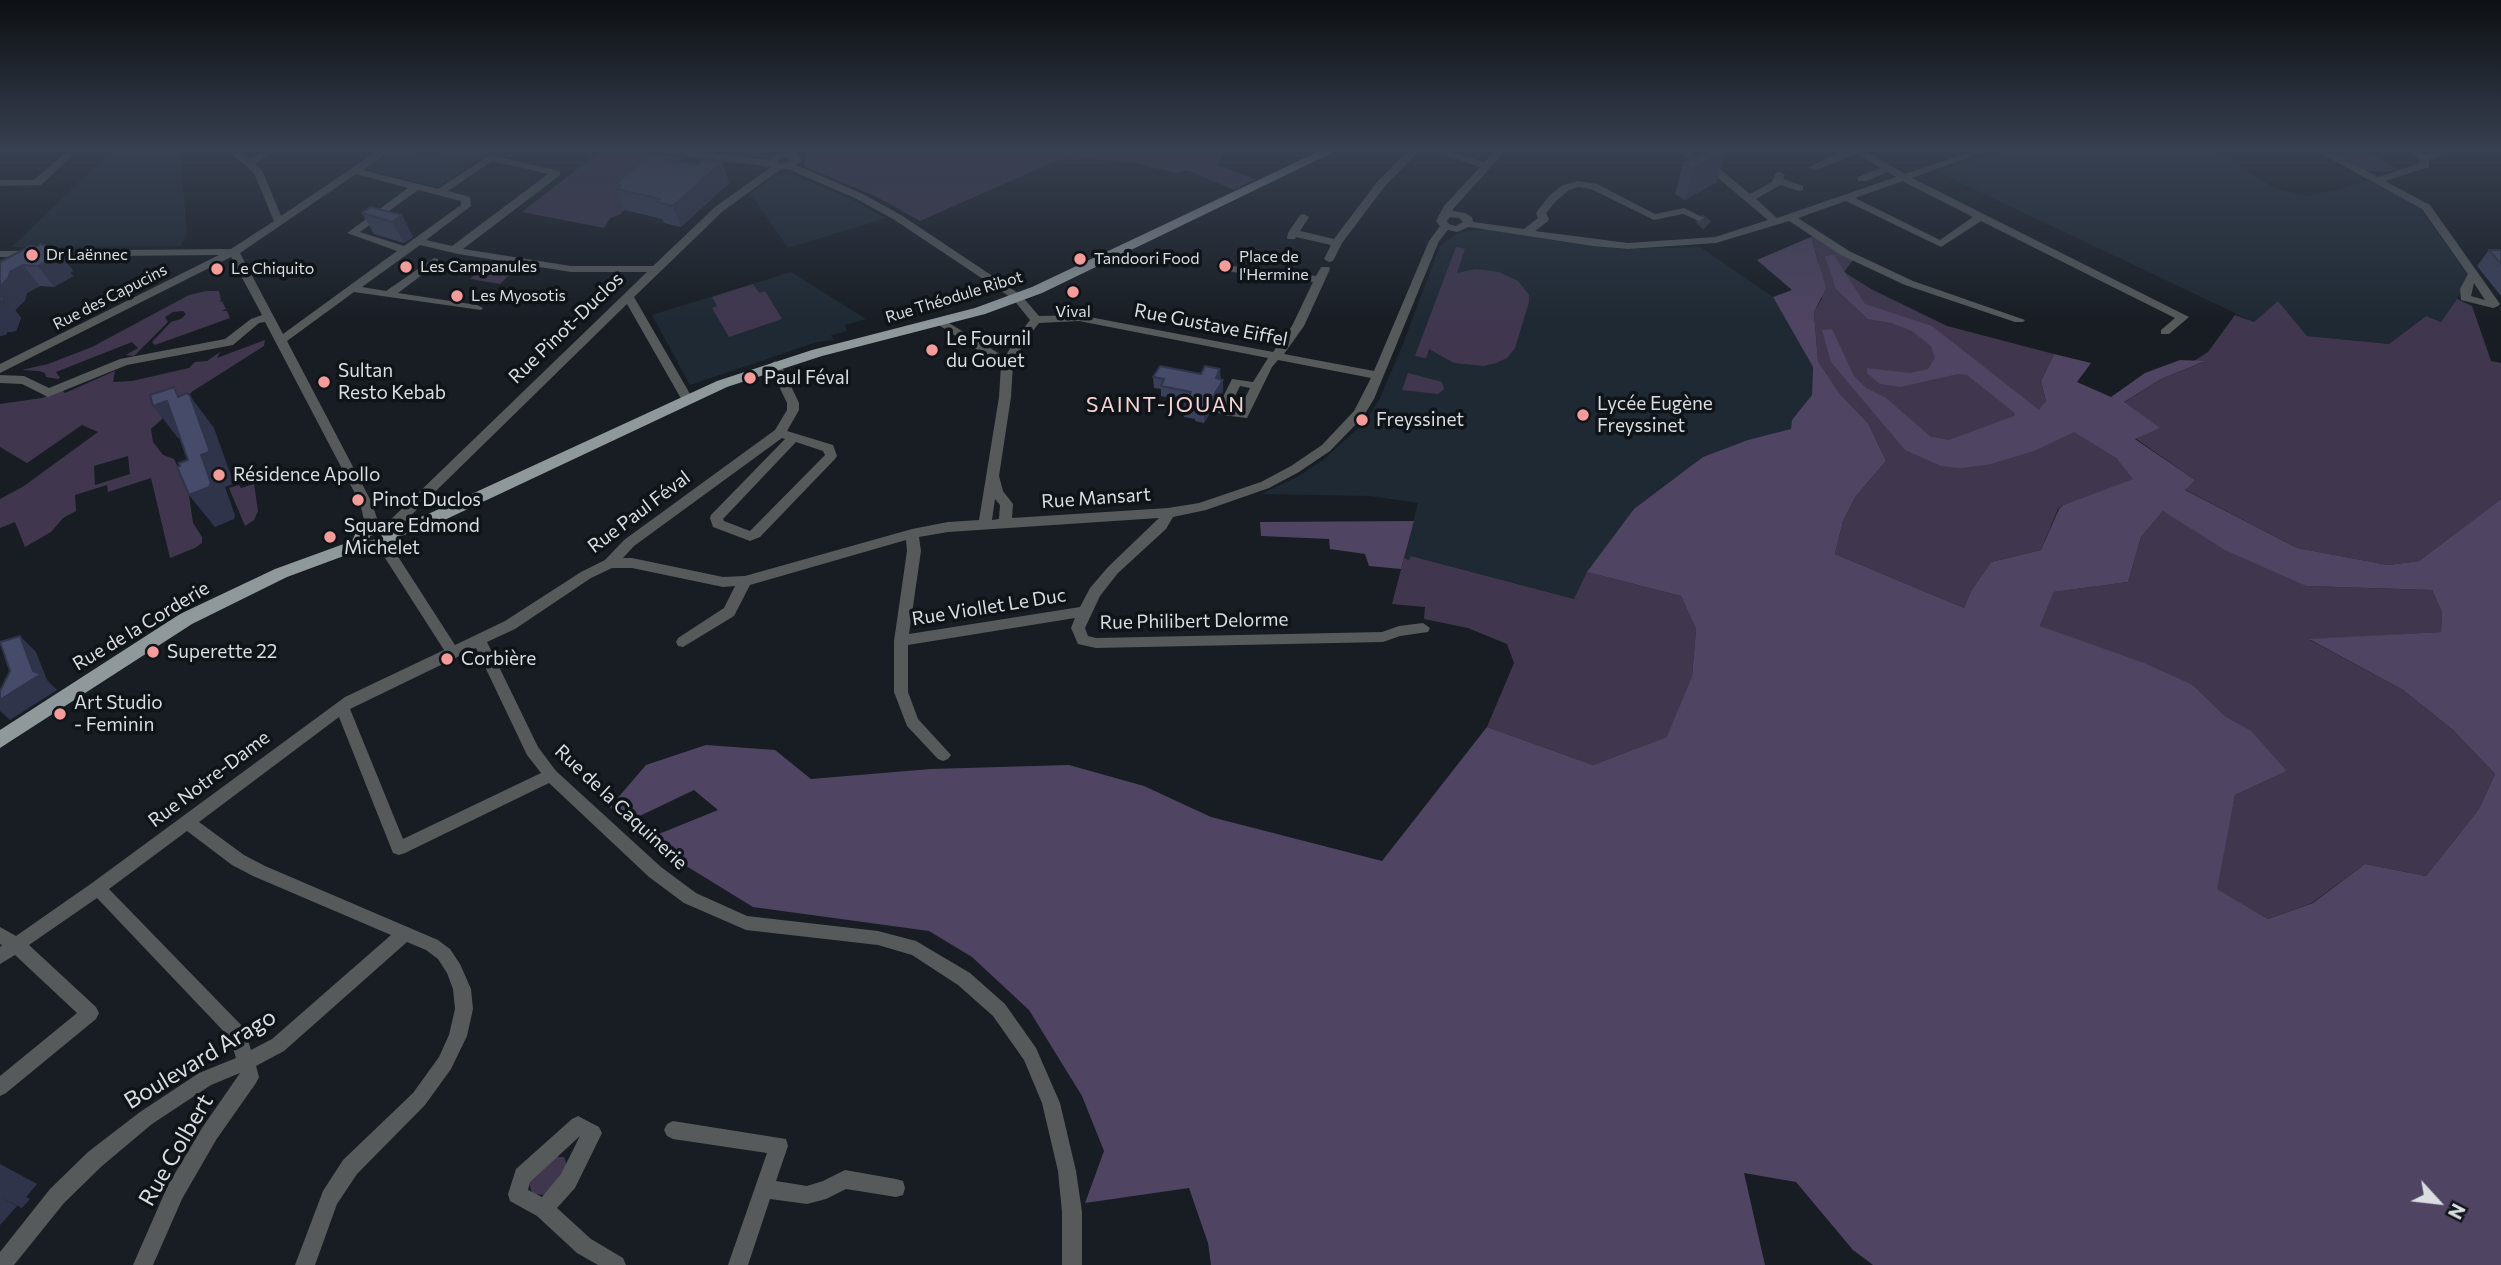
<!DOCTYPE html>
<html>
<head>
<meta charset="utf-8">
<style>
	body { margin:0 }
	#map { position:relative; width:2501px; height:1265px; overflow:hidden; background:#181d23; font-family:Commissioner,sans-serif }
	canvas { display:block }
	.north { position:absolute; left:2403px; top:1167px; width:70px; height:70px; -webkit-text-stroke:5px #0f1419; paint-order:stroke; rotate:117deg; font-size:19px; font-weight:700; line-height:28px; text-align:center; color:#dadee2 }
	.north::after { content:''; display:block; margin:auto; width:24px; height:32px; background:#dadee2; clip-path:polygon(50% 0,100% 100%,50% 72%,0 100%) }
</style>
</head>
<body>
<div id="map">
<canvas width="2501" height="1265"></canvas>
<div class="north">N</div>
</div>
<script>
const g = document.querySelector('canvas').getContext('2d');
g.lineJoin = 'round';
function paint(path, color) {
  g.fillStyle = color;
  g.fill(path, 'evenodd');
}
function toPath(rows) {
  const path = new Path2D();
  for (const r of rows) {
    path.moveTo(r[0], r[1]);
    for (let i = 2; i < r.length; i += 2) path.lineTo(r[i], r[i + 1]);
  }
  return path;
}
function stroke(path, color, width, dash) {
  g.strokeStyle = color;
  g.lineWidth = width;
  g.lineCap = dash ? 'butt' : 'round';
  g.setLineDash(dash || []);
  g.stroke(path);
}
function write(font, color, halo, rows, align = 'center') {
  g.font = font + ' Commissioner,sans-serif';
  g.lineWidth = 7;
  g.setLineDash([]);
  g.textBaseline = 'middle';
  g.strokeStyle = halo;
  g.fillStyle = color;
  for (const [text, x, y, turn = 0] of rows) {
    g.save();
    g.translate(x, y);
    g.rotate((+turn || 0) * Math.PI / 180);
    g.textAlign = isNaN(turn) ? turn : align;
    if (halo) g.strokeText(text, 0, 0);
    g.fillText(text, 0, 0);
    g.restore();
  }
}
const built = toPath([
	[114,148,180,148,187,235,180,246,12,247],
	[396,148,432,155,442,148,491,150,439,187,368,170,367,167],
	[2009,148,2212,148,2274,188,2304,196,2337,190,2368,180,2420,208,2469,275,2457,299,2441,322,2426,316,2389,344,2307,336,2278,301,2254,322,1936,171],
	[789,173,853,200,886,218,788,248,750,193,776,175],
	[1492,230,1620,249,1700,247,1773,297,1813,367,1812,395,1791,429,1574,599,1412,556,1409,560,1404,558,1418,503,1370,496,1261,494,1297,477,1323,460,1366,421,1379,400,1401,349,1440,246,1456,234,1470,230],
	[791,272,866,319,845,325,847,331,831,335,834,340,817,342,690,385,652,315]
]);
const green = toPath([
	[604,148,684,157,619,215,610,218,604,228,522,212],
	[819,148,1227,148,1217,165,1255,179,1234,190,1187,170,1176,173,1134,163,1091,159,1058,160,920,221,873,195,805,167,805,156],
	[2325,148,2360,148,2397,169,2388,172,2363,170],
	[1814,235,1853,260,1844,272,1871,289,1947,326,2054,354,2041,381,2046,401,2040,410,2116,458,2134,479,2063,505,2058,509,2041,550,1991,562,1971,591,1964,608,1835,554,1843,521,1856,496,1886,461,1868,423,1840,394,1818,361,1814,312,1822,298,1819,263,1811,237],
	[1456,247,1465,249,1457,273,1475,269,1499,272,1518,281,1529,295,1529,302,1515,348,1507,358,1496,363,1484,366,1454,363,1429,349,1426,358,1415,356],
	[486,264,515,269,500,284,470,279],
	[753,284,759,293,765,291,782,319,729,337,712,308,717,306,712,297],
	[206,291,219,291,221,300,218,302,222,301,226,309,222,311,227,311,230,318,155,345,152,342,171,322,181,319,186,314,183,311,173,312,165,317,168,322,134,356,126,355,138,348,132,342,56,372,60,378,58,379,46,377,45,373,39,371,22,370,48,364,92,347,189,295],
	[2457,299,2472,306,2491,361,2501,363,2501,499,2419,561,2388,565,2297,548,2184,489,2195,480,2135,438,2159,428,2123,403,2161,379,2203,362,2194,361,2208,352,2235,315,2254,322,2278,301,2307,336,2389,344,2426,316,2441,322],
	[265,340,264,346,193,391,151,429,153,442,163,455,174,459,181,473,189,496,193,523,202,537,202,543,195,548,170,558,151,478,108,492,107,485,75,495,76,511,63,518,51,532,25,547,15,522,0,528,0,499,24,486,98,432,82,425,27,463,0,447,0,404,42,398,62,390,65,393,115,371,113,382,132,381,189,368,195,362,207,361,220,352,217,358],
	[128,456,130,474,95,485,94,466],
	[1408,373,1442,382,1444,389,1438,394,1402,390],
	[254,484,258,511,254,520,245,526,229,488,239,485,241,488],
	[2163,511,2306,586,2432,590,2442,612,2441,632,2310,640,2403,690,2453,730,2495,774,2479,809,2426,876,2365,864,2312,903,2268,919,2216,889,2235,795,2287,771,2251,732,2225,716,2193,685,2040,626,2054,592,2128,582,2141,537],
	[1411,556,1574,599,1587,572,1681,596,1696,629,1692,676,1668,737,1593,765,1487,727,1514,663,1507,644,1468,628,1424,619,1425,607,1392,604,1404,558,1409,560],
	[555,1157,564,1157,568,1168,544,1195,532,1194,529,1182]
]);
const forest = toPath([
	[1811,237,1826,288,1814,312,1818,361,1840,394,1868,423,1886,461,1856,496,1843,521,1835,554,1964,608,1971,591,1991,562,2041,550,2059,509,2063,505,2133,479,2116,458,2074,432,2034,451,1987,465,1960,468,1941,466,1905,450,1831,362,1822,330,1832,329,1854,376,1866,388,1886,398,1931,437,1949,440,2014,416,2015,413,1967,375,1958,374,1900,387,1880,384,1867,373,1867,368,1910,373,1928,369,1935,358,1931,346,1912,331,1892,323,1868,319,1836,289,1825,256,1834,255,1865,304,1932,326,2039,410,2046,401,2041,381,2054,354,2091,363,2077,382,2111,397,2145,373,2180,360,2205,361,2161,379,2124,402,2160,428,2135,439,2195,480,2185,490,2297,548,2388,565,2419,561,2501,499,2501,1265,1873,1265,1853,1250,1796,1182,1744,1173,1765,1265,1211,1265,1208,1243,1189,1188,1085,1203,1104,1151,1082,1096,1029,1010,972,957,929,931,753,907,644,840,718,810,694,790,625,823,610,807,646,765,706,745,775,750,811,779,931,769,1069,765,1144,786,1211,817,1382,861,1487,727,1593,765,1667,737,1692,676,1696,629,1681,596,1587,572,1634,509,1703,457,1748,440,1791,429,1792,420,1812,395,1813,367,1773,297,1792,290,1757,260],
	[2163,511,2225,550,2306,586,2432,590,2442,612,2441,632,2309,639,2403,690,2453,730,2495,774,2479,809,2426,876,2365,864,2313,903,2268,919,2217,889,2235,795,2287,771,2251,731,2225,716,2193,685,2144,663,2040,626,2054,592,2128,582,2141,537],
	[1414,521,1401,569,1369,566,1365,554,1330,549,1329,539,1261,536,1260,522]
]);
const minorTunnel = toPath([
	[1699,218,1709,227]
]);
const minor = toPath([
	[225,148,236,148,249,159,267,148,279,148,255,164,263,172,281,216,382,148,394,148,363,170,438,189,490,155,560,171,560,175,463,249,571,266,653,266,715,207,771,167,651,151,646,148,675,148,768,160,780,152,794,152,797,153,802,161,796,165,863,194,901,215,1021,295,1039,316,1079,315,1273,352,1292,326,1313,282,1232,272,1227,269,1232,266,1316,276,1321,267,1329,267,1330,269,1304,326,1284,354,1374,371,1429,241,1440,226,1436,221,1444,206,1480,167,1423,148,1438,148,1484,162,1498,148,1508,148,1453,209,1453,211,1465,213,1472,217,1473,222,1524,229,1538,218,1536,213,1548,197,1561,186,1578,181,1597,184,1655,214,1684,208,1704,218,1699,221,1683,214,1654,220,1591,189,1578,187,1569,190,1556,201,1546,213,1549,219,1548,221,1535,231,1628,243,1715,237,1768,220,1712,173,1679,153,1677,151,1680,148,1692,148,1689,151,1720,169,1750,194,1772,182,1776,173,1780,172,1785,175,1783,179,1803,186,1803,190,1799,191,1780,185,1756,199,1777,218,1896,177,1888,172,1866,181,1858,181,1858,177,1881,168,1857,154,1816,170,1807,168,1849,148,1861,148,1905,174,1981,148,1995,148,1912,178,2189,317,2169,334,2161,334,2161,330,2175,318,1981,221,1941,247,1846,201,1798,218,1849,251,1913,281,2025,320,2023,322,2015,322,1905,285,1841,255,1789,221,1716,243,1628,249,1593,246,1469,227,1457,232,1448,230,1439,241,1374,399,1363,417,1330,451,1299,472,1269,488,1206,510,1173,517,1166,529,1118,573,1100,596,1085,628,1088,636,1096,638,1382,632,1399,626,1423,623,1430,628,1428,632,1400,636,1383,642,1096,648,1078,644,1071,628,1075,618,908,645,908,692,918,719,951,755,948,759,943,761,938,759,907,726,894,692,894,641,907,551,906,540,750,585,734,616,683,647,678,646,676,642,678,638,724,608,735,586,723,587,632,568,612,568,591,578,515,629,487,642,538,747,556,771,661,867,696,893,747,916,878,931,916,941,970,973,1005,1004,1036,1048,1060,1103,1076,1171,1082,1212,1082,1265,1062,1265,1062,1212,1058,1171,1042,1103,1024,1060,993,1016,958,985,912,955,878,945,746,930,684,903,649,877,549,783,405,853,399,855,393,853,339,717,199,822,244,855,265,866,438,940,450,949,460,964,471,989,473,1009,467,1036,451,1069,425,1105,357,1174,337,1204,315,1265,295,1265,323,1191,343,1160,413,1093,439,1057,449,1035,455,1009,453,989,447,973,438,959,426,950,407,942,284,1051,256,1066,259,1077,256,1083,216,1140,182,1199,153,1265,133,1265,168,1185,202,1128,240,1073,211,1085,152,1124,102,1166,64,1203,14,1265,0,1265,0,1252,50,1189,88,1152,140,1112,199,1073,236,1058,230,1038,97,898,29,945,96,1007,99,1013,96,1019,6,1093,0,1096,0,1076,77,1013,15,955,0,964,0,947,2,945,0,944,0,927,16,936,92,883,345,697,444,650,378,547,376,544,378,541,388,541,455,645,505,621,581,572,605,560,624,540,775,430,787,410,787,403,769,365,775,361,781,365,799,403,799,410,787,431,833,445,837,456,835,459,760,537,750,541,713,527,710,518,711,515,785,439,782,438,634,546,623,558,632,558,723,577,745,576,912,529,948,522,979,520,999,397,1001,365,934,322,940,319,944,320,1005,357,1016,338,1030,320,1013,299,893,219,855,198,788,169,781,169,723,211,634,297,693,399,691,402,683,402,627,304,395,531,390,533,385,531,383,528,385,525,647,272,571,272,458,254,420,245,362,287,386,291,434,258,438,259,438,263,398,293,477,305,483,308,481,310,354,292,287,341,372,503,380,528,373,533,366,528,360,503,265,322,259,323,233,345,127,365,48,397,22,384,0,383,0,375,24,376,49,388,120,359,225,339,251,319,262,315,231,257,0,373,0,364,219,255,0,257,0,251,231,249,274,221,254,173,225,148],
	[784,157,791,160,783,164,778,163,778,160,784,157],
	[492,161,548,174,452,246,426,240,471,206,470,197,448,191,492,161],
	[356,174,408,188,347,233,397,251,283,334,240,253,356,174],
	[1903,181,1906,183,1973,217,1940,240,1855,198,1903,181],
	[418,190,461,201,461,205,404,246,360,232,418,190],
	[1450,217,1459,218,1463,222,1456,226,1449,224,1447,221,1450,217],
	[1079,321,1268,358,1253,382,1232,379,1216,411,1222,415,1247,418,1272,367,1278,360,1371,378,1354,411,1322,445,1291,466,1261,482,1199,503,1168,508,1012,518,1013,504,1003,491,999,476,1011,397,1013,364,1025,341,1039,323,1079,321],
	[1240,386,1250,388,1239,410,1229,408,1240,386],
	[796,442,823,451,825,455,750,531,724,521,723,519,796,442],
	[995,499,1000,505,999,519,992,520,995,499],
	[1159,518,1108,567,1090,588,1080,607,909,634,921,551,919,537,948,532,1159,518],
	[476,648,527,755,541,773,403,839,350,709,476,648],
	[187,831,232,865,253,876,391,935,272,1039,251,1050,244,1028,109,889,187,831],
	[1411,148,1422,148,1385,186,1342,243,1333,261,1329,262,1324,259,1331,245,1296,237,1295,239,1287,239,1288,233,1300,215,1304,214,1309,217,1300,231,1334,239,1377,182,1411,148],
	[1780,148,1794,148,1784,153,1781,152,1780,148],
	[2311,148,2323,148,2378,177,2420,163,2419,159,2401,148,2413,148,2425,155,2448,148,2464,148,2429,160,2429,167,2385,181,2430,205,2500,304,2498,306,2493,308,2461,300,2460,289,2468,274,2422,209,2311,148],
	[2474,283,2485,300,2471,296,2474,283],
	[67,151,75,153,41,185,0,186,0,180,34,180,67,151],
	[578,1116,599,1127,602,1133,575,1188,557,1208,591,1239,623,1258,626,1265,598,1265,577,1253,537,1216,510,1201,508,1194,516,1169,572,1119,578,1116],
	[580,1136,561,1174,542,1197,528,1190,530,1182,580,1136],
	[673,1121,786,1139,788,1146,776,1181,807,1186,823,1181,845,1170,896,1179,903,1181,905,1188,903,1195,896,1197,846,1189,826,1199,807,1204,770,1199,748,1265,728,1265,767,1153,673,1139,667,1136,664,1130,667,1124,673,1121]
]);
const major = toPath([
	[1326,148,1342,148,1042,293,985,314,822,356,727,387,438,523,398,537,393,546,372,554,360,550,287,577,192,624,0,748,0,730,180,614,275,569,352,541,358,528,381,520,397,525,426,515,717,381,812,350,975,308,1032,287,1326,148],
	[382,532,381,538,368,541,370,536,382,532]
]);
const wall = toPath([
	[670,156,672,160,698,165,722,162,729,183,681,227,664,223,662,219,625,210,617,189,618,188,616,184,653,158],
	[1683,163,1717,182,1685,200,1675,194],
	[362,213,402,215,413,237,404,243,374,234],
	[36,247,57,250,73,271,70,272,73,276,54,287,40,286,27,293,25,300,15,310,21,318,16,331,7,332,6,335,0,262],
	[2489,250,2501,250,2501,296,2477,266],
	[1153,377,1221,379,1223,391,1204,423,1195,421,1195,419,1184,417,1184,406,1186,402,1161,396,1161,389,1154,388]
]);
const shadedWall = toPath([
	[1726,151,1717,182,1685,200,1693,169],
	[722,162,729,183,681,227,673,206],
	[402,215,413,237,404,243,392,222],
	[57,250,73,271,70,272,73,276,54,287,38,266,52,253],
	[23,265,40,286,27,293,25,300,15,310,21,318,16,331,7,332,6,335,0,336,0,287,10,272],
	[1220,369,1221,380,1216,378],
	[1223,380,1223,391,1204,423,1204,412],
	[190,396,214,428,233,481,233,484,225,487,235,515,234,519,215,527,189,495,201,455],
	[167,401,191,433,178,438,153,406],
	[20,636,36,652,47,680,57,690,10,720,0,711,0,700,33,671],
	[0,1164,37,1184,26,1197,30,1199,22,1208,0,1197],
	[0,1197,17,1206,0,1225]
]);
const building = toPath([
	[1711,148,1719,148,1726,151,1693,169,1683,163,1711,148],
	[659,153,670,156,666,159,698,165,705,159,722,162,673,206,656,202,660,199,617,189,621,185,616,184,646,157,653,158,659,153],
	[370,207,402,215,392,222,362,213,370,207],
	[41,244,57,250,52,253,57,255,38,266,23,265,10,272,8,278,0,287,0,262,32,245,36,247,41,244],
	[2489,250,2501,250,2501,264,2489,250],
	[4,296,0,306,0,297,4,296],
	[1160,366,1201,374,1205,366,1220,369,1216,378,1223,380,1204,412,1194,410,1195,408,1184,406,1191,392,1161,386,1164,379,1153,377,1160,366],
	[174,387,178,397,187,393,190,396,209,449,209,452,201,455,211,483,209,487,189,495,177,467,180,466,179,463,188,460,167,401,153,406,150,395,174,387],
	[20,636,33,671,41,674,0,700,0,691,10,671,0,642,20,636]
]);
const markers = [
	[32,255,7,"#f59b99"],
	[1080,259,7,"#f59b99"],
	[1225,266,7,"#f59b99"],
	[406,267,7,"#f59b99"],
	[217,269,7,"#f59b99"],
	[1073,292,7,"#f59b99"],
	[457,296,7,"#f59b99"],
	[932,350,7,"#f59b99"],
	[750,378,7,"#f59b99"],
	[324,382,7,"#f59b99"],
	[1583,415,7,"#f59b99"],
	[1362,420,7,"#f59b99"],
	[219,475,7,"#f59b99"],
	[358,500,7,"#f59b99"],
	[330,537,7,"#f59b99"],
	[153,652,7,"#f59b99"],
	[447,659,7,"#f59b99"],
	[60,714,7,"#f59b99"]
];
const farPoinames = [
	["Dr Laënnec",46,255],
	["Place de",1239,257],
	["l'Hermine",1239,275],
	["Tandoori Food",1094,259],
	["Les Campanules",420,267],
	["Le Chiquito",231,269],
	["Les Myosotis",471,296],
	["Vival",1073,312,"center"]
];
const farStreetnames = [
	["Rue des Capucins",110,297,-27],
	["Rue Théodule Ribot",954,297,-17]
];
const streetNames = [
	["Rue Gustave Eiffel",1211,325,11],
	["Rue Pinot-Duclos",566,328,-44],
	["Rue Mansart",1096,498,-4],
	["Rue Paul Féval",639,512,-37],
	["Rue Viollet Le Duc",989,607,-9],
	["Rue Philibert Delorme",1194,621,-1],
	["Rue de la Corderie",141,626,-31],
	["Rue Notre-Dame",209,779,-37],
	["Rue de la Caquinerie",621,807,43]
];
const poiNames = [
	["Le Fournil",946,339],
	["du Gouet",946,361],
	["Sultan",338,371],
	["Resto Kebab",338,393],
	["Paul Féval",764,378],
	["Lycée Eugène",1597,404],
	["Freyssinet",1597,426],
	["Freyssinet",1376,420],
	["Résidence Apollo",233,475],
	["Pinot Duclos",372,500],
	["Square Edmond",344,526],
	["Michelet",344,548],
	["Superette 22",167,652],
	["Corbière",461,659],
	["Art Studio",74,703],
	["- Feminin",74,725]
];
const neighbourhoodNames = [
	["SAINT-JOUAN",1166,405]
];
const nearStreetnames = [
	["Boulevard Arago",200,1059,-31],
	["Rue Colbert",176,1150,-60]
];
paint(built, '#1f2933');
paint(green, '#40374f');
paint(forest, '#4f4462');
stroke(minorTunnel, '#353a40', 11, [11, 5]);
paint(minor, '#565a5b');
paint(major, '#8f989b');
paint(wall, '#3b405a');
paint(shadedWall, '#30344a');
paint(building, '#454b69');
stroke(building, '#30344a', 2);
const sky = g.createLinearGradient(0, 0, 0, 325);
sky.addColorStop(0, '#0d1013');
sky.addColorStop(0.46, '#374050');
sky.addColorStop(1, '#37405000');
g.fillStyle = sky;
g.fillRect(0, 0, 2501, 325);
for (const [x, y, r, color] of markers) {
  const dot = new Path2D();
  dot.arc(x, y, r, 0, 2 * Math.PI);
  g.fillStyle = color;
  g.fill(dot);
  stroke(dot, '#0f1419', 2.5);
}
write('16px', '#dadee2', '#0f1419', farPoinames, 'left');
write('16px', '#dadee2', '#0f1419', farStreetnames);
write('19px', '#dadee2', '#0f1419', streetNames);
write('19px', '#dadee2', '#0f1419', poiNames, 'left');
g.letterSpacing = '2px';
write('21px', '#f7d4d2', '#0f1419', neighbourhoodNames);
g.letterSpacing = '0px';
write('23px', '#dadee2', '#0f1419', nearStreetnames);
</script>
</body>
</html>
